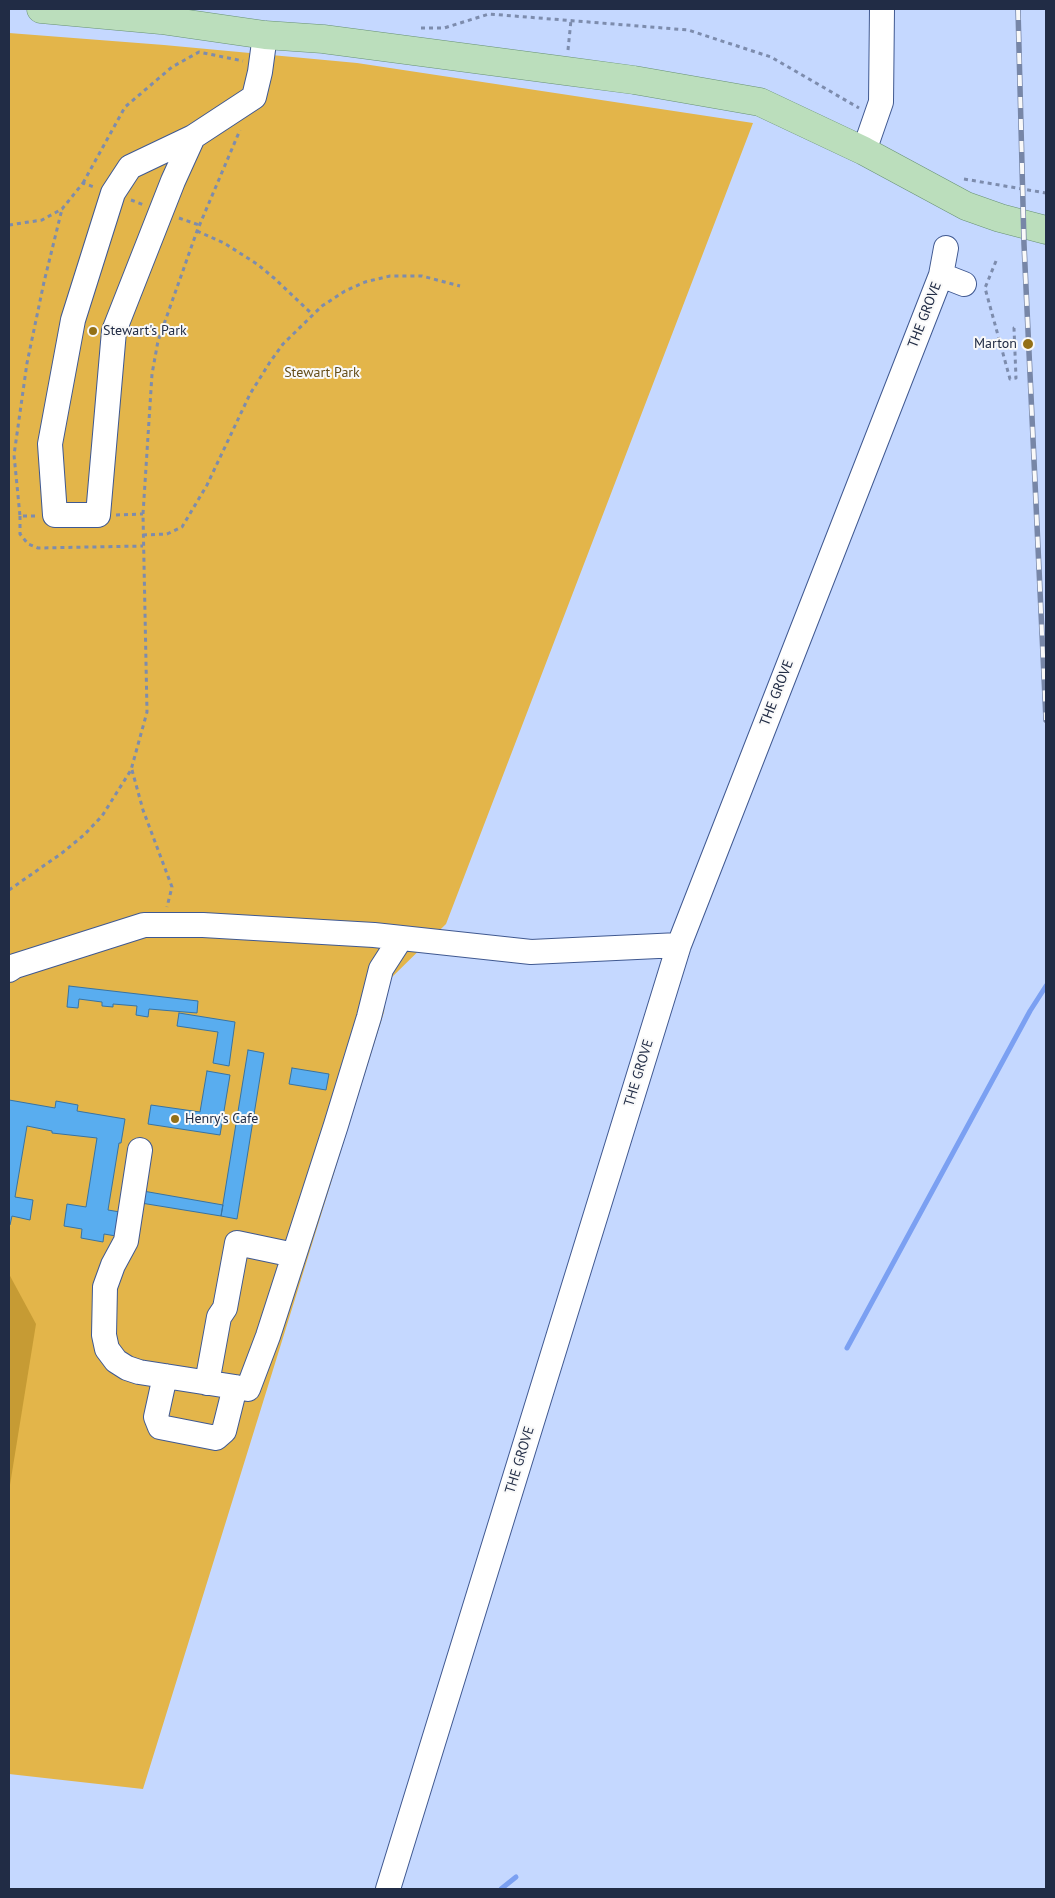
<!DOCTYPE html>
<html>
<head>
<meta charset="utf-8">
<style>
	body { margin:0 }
	#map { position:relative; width:1055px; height:1898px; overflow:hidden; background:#c5d8ff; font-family:"PT Sans",sans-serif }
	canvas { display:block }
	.frame { position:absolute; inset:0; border:10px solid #212c45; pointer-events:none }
</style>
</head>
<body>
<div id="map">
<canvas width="1055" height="1898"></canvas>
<div class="frame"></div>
</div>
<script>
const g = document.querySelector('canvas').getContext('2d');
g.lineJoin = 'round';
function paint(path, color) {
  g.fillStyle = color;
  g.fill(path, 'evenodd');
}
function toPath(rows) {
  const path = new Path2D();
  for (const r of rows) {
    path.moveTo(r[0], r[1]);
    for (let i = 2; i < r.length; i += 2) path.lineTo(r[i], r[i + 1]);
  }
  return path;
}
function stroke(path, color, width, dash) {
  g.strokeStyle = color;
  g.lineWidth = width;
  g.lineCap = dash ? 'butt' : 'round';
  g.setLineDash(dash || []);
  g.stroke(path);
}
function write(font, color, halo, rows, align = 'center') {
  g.font = font + ' "PT Sans",sans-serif';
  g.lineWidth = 4;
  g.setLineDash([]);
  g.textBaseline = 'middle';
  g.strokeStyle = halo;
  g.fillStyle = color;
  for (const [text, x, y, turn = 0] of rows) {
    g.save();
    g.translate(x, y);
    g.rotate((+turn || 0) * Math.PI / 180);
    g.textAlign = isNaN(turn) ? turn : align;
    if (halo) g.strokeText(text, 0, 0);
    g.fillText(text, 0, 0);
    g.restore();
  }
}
const green = toPath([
	[9,33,164,45,357,63,753,123,446,924,388,981,384,1012,143,1789,9,1774]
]);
const forest = toPath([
	[9,1274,36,1324,9,1491]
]);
const stream = toPath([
	[847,1348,1030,1011,1046,986],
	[501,1889,516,1877]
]);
const building = toPath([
	[69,986,198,1001,197,1013,149,1009,148,1017,136,1015,137,1006,113,1004,113,1007,102,1006,102,1002,79,999,78,1008,67,1007,69,986],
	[179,1013,235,1022,229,1066,213,1063,218,1032,177,1026,179,1013],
	[248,1050,264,1053,237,1219,221,1216,248,1050],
	[292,1068,329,1074,326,1090,289,1084,292,1068],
	[207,1071,230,1075,220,1135,148,1124,151,1105,200,1112,207,1071],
	[9,1100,55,1108,56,1101,78,1105,77,1111,125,1119,121,1143,119,1143,108,1210,126,1213,122,1237,104,1234,103,1242,81,1238,82,1229,64,1226,67,1204,86,1207,97,1138,52,1133,52,1131,27,1126,15,1197,33,1200,30,1220,12,1216,10,1225,9,1225,9,1100],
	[143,1191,223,1205,221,1216,141,1203,143,1191]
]);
const path = toPath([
	[421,28,444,28,489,14,688,30,771,57,859,108],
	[568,50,571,20],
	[964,179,1046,193],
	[83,183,125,107,172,67,199,52,243,61],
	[131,200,144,205],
	[179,218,199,225],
	[9,225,42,220,62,209,83,183,94,187],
	[197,231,224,243,257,264,274,278,312,314],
	[996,261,985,288,1010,379,1016,378,1014,328,1018,327],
	[116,515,143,514],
	[20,516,20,534,28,544,38,548,143,546],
	[35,516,20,516,14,455,27,363,44,282,62,209],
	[143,535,167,534,182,527,207,485,250,394,270,362,283,344,322,306,345,291,365,282,390,276,422,276,460,286],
	[132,770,143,810,172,887,167,907],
	[9,890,62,853,84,835,102,816,131,770,147,712,143,514,152,374,158,341,197,231,240,130]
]);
const minor = toPath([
	[193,137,173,181,114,331,98,515,55,515,50,444,73,320,113,193,130,167,193,137,254,97,260,72,265,35],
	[864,151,881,102,882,9],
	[941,275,964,284],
	[9,970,15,966,144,925,203,925,374,935,531,952,679,945],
	[140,1150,126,1241,113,1265,105,1287,104,1335,107,1349,116,1361,127,1368,139,1372,248,1389,268,1336,336,1125,369,1017,381,969,401,938],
	[165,1376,156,1417,160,1427,216,1438,224,1431,235,1387],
	[207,1383,219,1317,225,1308,237,1243,294,1255],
	[388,1889,679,945,941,275,946,248]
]);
const major = toPath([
	[41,9,161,20,265,35,323,39,566,71,634,80,760,102,864,151,966,206,1000,218,1046,230]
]);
const rail = toPath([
	[1018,9,1024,244,1046,720]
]);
const markers = [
	[93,331,5,"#937017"],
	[1028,344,6,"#937017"],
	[175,1119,5,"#937017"]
];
const streetNames = [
	["THE GROVE",925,315,-69],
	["THE GROVE",777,693,-69],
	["THE GROVE",639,1073,-73],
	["THE GROVE",520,1460,-73]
];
const poiNames = [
	["Stewart's Park",103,331],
	["Marton",1017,344,"right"],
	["Henry's Cafe",185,1119]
];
const parkNames = [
	["Stewart Park",322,373]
];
paint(green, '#e3b54a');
paint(forest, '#c69b34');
stroke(stream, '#7ba0f2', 5);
paint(building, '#59adef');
stroke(building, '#3873a2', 1);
stroke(minor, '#405991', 26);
stroke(major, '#689175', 29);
stroke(path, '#7d8cad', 3, [4, 4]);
stroke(minor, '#fff', 24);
stroke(major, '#bbdebc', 28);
stroke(rail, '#7786a7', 5.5);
stroke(rail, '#f9f9f9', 4, [11]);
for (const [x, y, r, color] of markers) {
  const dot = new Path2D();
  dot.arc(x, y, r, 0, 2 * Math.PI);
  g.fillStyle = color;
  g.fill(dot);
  stroke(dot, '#f9f9f9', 2);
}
write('14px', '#212c45', '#f9f9f9', streetNames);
write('14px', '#212c45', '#f9f9f9', poiNames, 'left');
write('14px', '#654e19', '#f9f9f9', parkNames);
</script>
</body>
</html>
